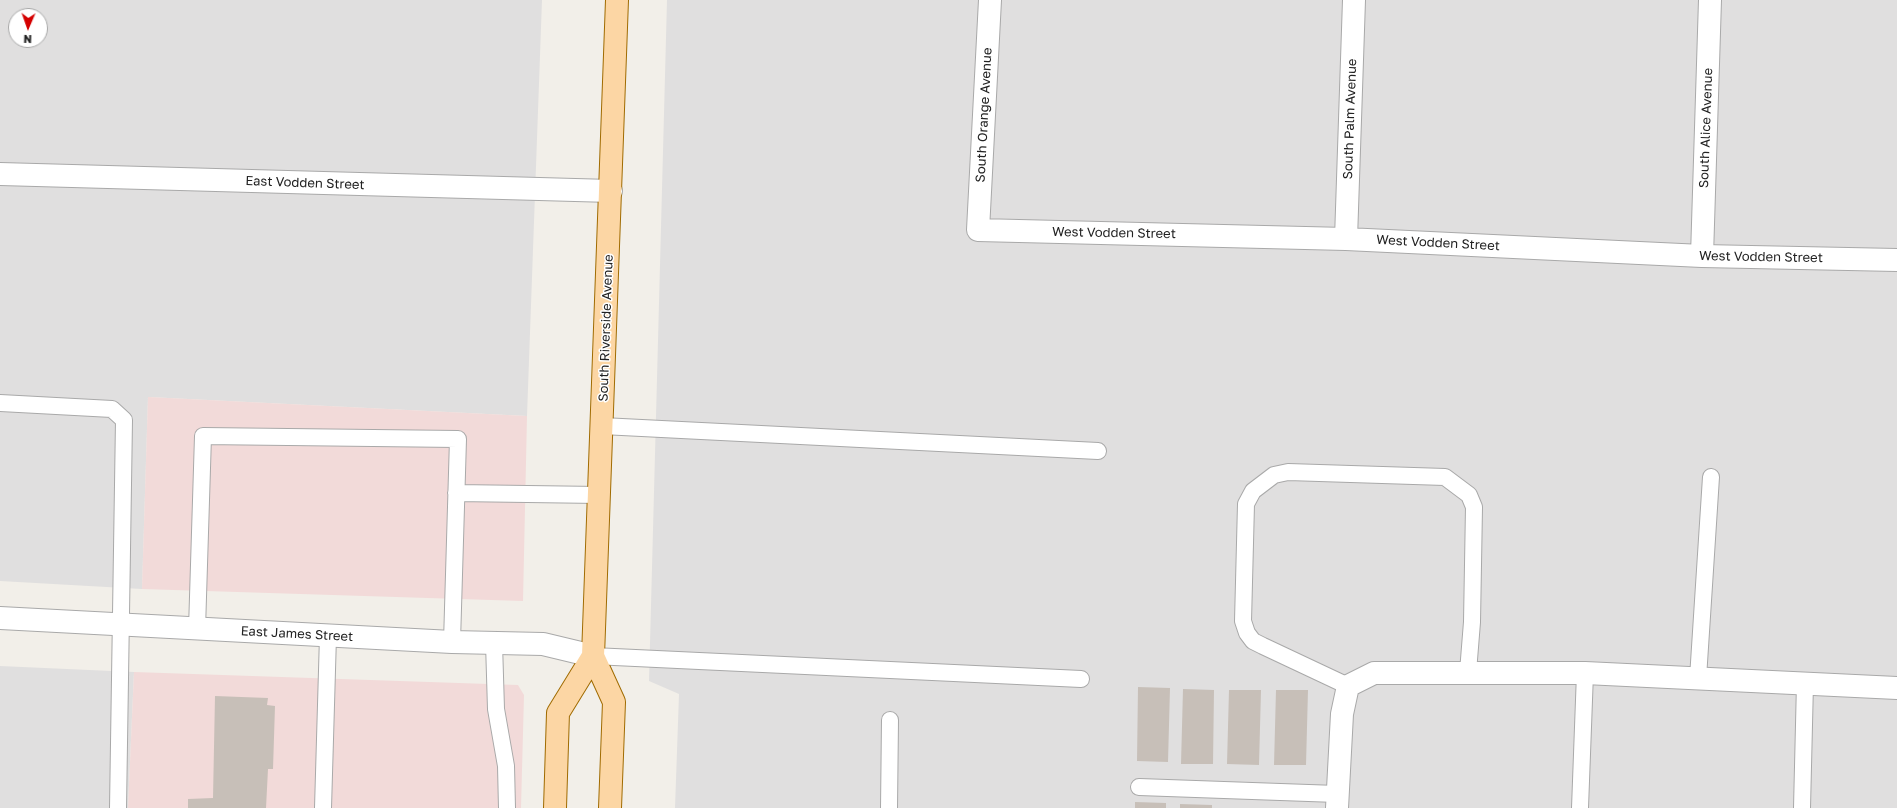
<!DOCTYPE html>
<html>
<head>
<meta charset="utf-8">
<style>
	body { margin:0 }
	#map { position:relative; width:1897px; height:808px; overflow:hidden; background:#f2efe9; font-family:"Golos Text",sans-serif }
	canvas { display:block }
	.north { position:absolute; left:8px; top:8px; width:40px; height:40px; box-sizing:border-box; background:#fff; border:1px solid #a7a7a7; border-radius:50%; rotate:182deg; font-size:11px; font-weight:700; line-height:16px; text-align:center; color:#222 }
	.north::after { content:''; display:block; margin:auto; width:14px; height:18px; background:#d40000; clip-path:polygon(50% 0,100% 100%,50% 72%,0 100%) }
</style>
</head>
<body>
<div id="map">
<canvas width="1897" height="808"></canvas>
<div class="north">N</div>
</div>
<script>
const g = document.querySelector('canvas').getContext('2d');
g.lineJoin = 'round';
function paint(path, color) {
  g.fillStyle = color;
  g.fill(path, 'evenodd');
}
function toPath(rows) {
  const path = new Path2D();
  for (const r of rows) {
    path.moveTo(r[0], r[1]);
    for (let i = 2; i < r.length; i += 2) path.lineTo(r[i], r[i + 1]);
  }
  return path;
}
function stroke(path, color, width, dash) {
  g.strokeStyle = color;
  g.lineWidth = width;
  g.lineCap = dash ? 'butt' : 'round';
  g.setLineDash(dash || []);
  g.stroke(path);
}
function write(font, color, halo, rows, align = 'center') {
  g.font = font + ' "Golos Text",sans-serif';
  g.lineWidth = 3;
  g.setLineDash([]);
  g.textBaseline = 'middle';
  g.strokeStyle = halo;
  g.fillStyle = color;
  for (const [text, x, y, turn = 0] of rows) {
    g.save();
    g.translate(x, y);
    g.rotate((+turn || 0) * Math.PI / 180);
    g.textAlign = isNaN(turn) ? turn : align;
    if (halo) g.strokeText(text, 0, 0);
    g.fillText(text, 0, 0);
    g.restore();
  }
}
const residential = toPath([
	[0,0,542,0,527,416,148,397,142,589,0,581],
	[16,16,40,16,40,40,16,40],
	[667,0,1897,0,1897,808,675,808,679,694,649,681],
	[0,666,134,672,128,808,0,808]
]);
const commercial = toPath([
	[148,397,527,416,523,601,142,589],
	[134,672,518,685,524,695,521,808,128,808]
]);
const building = toPath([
	[1138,687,1170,688,1168,762,1137,761],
	[1183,689,1214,690,1213,764,1181,764],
	[1229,690,1261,690,1259,765,1227,764],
	[1276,690,1308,690,1306,765,1274,765],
	[215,696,268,698,267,705,275,706,273,769,268,769,266,808,188,808,188,799,213,798],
	[1135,802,1166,803,1166,808,1135,808],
	[1180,804,1212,805,1212,808,1180,808]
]);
const service = toPath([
	[0,403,112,409,124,420,118,808],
	[602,426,1098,451],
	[456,493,599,495],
	[197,629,203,436,458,439,452,642],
	[494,643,496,709,506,766,507,808],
	[593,656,1081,679],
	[1698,678,1711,477],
	[1348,686,1263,646,1253,641,1247,633,1243,621,1246,504,1253,491,1274,475,1288,472,1445,477,1469,495,1474,507,1472,622,1468,672],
	[1139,787,1337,794],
	[323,808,328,636],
	[889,808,890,720],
	[1580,808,1585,673],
	[1802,808,1805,683]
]);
const minor = toPath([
	[990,0,978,230,1346,239,1702,256,1897,260],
	[0,174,611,191],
	[1346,239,1354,0],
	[1702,256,1710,0],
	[0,618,452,642,543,644,593,656],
	[1337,808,1342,714,1348,686,1374,673,1585,673,1897,688]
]);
const primary = toPath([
	[555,808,558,713,593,656],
	[610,808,614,702,593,656,617,0]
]);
const streetNames = [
	["South Orange Avenue",984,115,-87],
	["South Palm Avenue",1350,119,-88],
	["South Alice Avenue",1706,128,-88],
	["East Vodden Street",305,183,2],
	["West Vodden Street",1114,233,1],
	["West Vodden Street",1438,243,3],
	["West Vodden Street",1761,257,1],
	["South Riverside Avenue",606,328,-88],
	["East James Street",297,634,3]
];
paint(residential, '#e0dfdf');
paint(commercial, '#f2dad9');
paint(building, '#c7bfb8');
stroke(service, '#a9a9a9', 18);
stroke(minor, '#a9a9a9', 24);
stroke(primary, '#a06b00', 24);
stroke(service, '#fff', 16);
stroke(minor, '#fff', 22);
stroke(primary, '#fcd6a4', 22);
write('13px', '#222', '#fff', streetNames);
</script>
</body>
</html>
